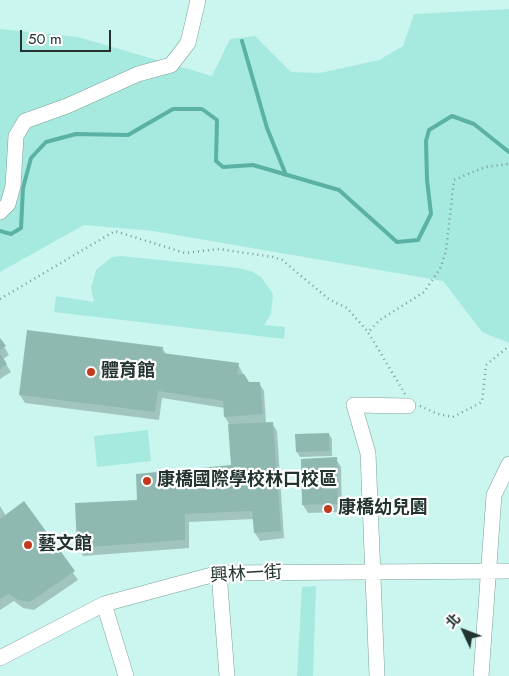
<!DOCTYPE html>
<html>
<head>
<meta charset="utf-8">
<style>
	body { margin:0 }
	#map { position:relative; width:509px; height:676px; overflow:hidden; background:#cbf6ef; font-family:Jost,"Noto Sans TC",sans-serif }
	canvas { display:block }
	.north { position:absolute; left:439px; top:606px; width:50px; height:50px; -webkit-text-stroke:4px #fff; paint-order:stroke; rotate:313deg; font-size:14px; font-weight:700; line-height:20px; text-align:center; color:#223330 }
	.north::after { content:''; display:block; margin:auto; width:18px; height:22px; background:#223330; clip-path:polygon(50% 0,100% 100%,50% 72%,0 100%) }
	.scale { position:absolute; left:20px; top:30px; width:91px; height:22px; box-sizing:border-box; border:2px solid #223330; border-top:0; padding-left:6px; font-size:15px; line-height:18px; white-space:nowrap; color:#223330; -webkit-text-stroke:4px #fff; paint-order:stroke }
</style>
</head>
<body>
<div id="map">
<canvas width="509" height="676"></canvas>
<div class="north">北</div>
<div class="scale">50 m</div>
</div>
<script>
const g = document.querySelector('canvas').getContext('2d');
g.lineJoin = 'round';
function paint(path, color) {
  g.fillStyle = color;
  g.fill(path, 'evenodd');
}
function toPath(rows) {
  const path = new Path2D();
  for (const r of rows) {
    path.moveTo(r[0], r[1]);
    for (let i = 2; i < r.length; i += 2) path.lineTo(r[i], r[i + 1]);
  }
  return path;
}
function stroke(path, color, width, dash) {
  g.strokeStyle = color;
  g.lineWidth = width;
  g.lineCap = dash ? 'butt' : 'round';
  g.setLineDash(dash || []);
  g.stroke(path);
}
function write(font, color, halo, rows, align = 'center') {
  g.font = font + ' Jost,"Noto Sans TC",sans-serif';
  g.lineWidth = 4.5;
  g.setLineDash([]);
  g.textBaseline = 'middle';
  g.strokeStyle = halo;
  g.fillStyle = color;
  for (const [text, x, y, turn = 0] of rows) {
    g.save();
    g.translate(x, y);
    g.rotate((+turn || 0) * Math.PI / 180);
    g.textAlign = isNaN(turn) ? turn : align;
    if (halo) g.strokeText(text, 0, 0);
    g.fillText(text, 0, 0);
    g.restore();
  }
}
const green = toPath([
	[509,9,509,343,482,332,443,281,153,231,84,225,0,272,0,29,78,37,212,76,230,39,255,36,291,72,320,73,379,60,403,46,414,14],
	[121,256,239,268,253,272,262,278,273,294,271,314,264,325,285,327,284,339,54,312,56,296,94,302,91,288,96,270,112,257],
	[148,430,151,461,97,467,94,436],
	[316,586,313,676,297,676,302,587]
]);
const shadow = toPath([
	[0,340,9,355,3,359,11,372,0,379],
	[162,348,167,355,238,364,248,384,259,383,264,391,266,423,272,423,277,431,284,538,260,541,255,533,254,519,189,522,189,548,83,556,79,548,139,501,232,467,229,424,225,417,225,408,162,398,159,420,25,403,20,395],
	[329,434,332,439,332,456,300,457,297,452],
	[336,459,341,467,342,512,308,513,303,505,302,460],
	[24,503,78,580,34,610,23,608,14,601,0,610,0,506,6,516]
]);
const stream = toPath([
	[242,41,267,128,286,175],
	[0,231,11,234,21,228,23,188,31,158,46,142,76,134,128,135,173,109,202,109,217,120,216,161,223,167,253,165,339,190,397,242,418,240,431,214,427,180,426,141,429,130,452,116,474,124,509,152]
]);
const building = toPath([
	[27,330,163,347,162,353,239,363,237,374,244,374,249,382,260,382,263,414,224,417,223,401,158,391,155,412,19,395],
	[0,338,6,346,0,350],
	[0,353,7,364,0,369],
	[273,422,281,531,254,533,252,511,185,514,185,540,77,548,75,503,137,500,136,474,231,465,228,424],
	[329,433,330,451,296,452,295,434],
	[337,457,338,504,302,505,301,459],
	[24,501,75,571,30,602,18,600,9,594,0,599,0,519]
]);
const path = toPath([
	[0,299,115,231,185,253,219,249,273,257,282,260,330,300,347,308,368,332],
	[405,394,368,332,380,320,424,292,440,269,446,251,454,180,485,167,509,164],
	[420,406,438,414,453,417,482,402,486,365,509,346]
]);
const minor = toPath([
	[0,212,8,204,13,186,16,136,25,121,67,106,138,74,171,65,188,43,198,0],
	[219,573,227,676],
	[104,604,126,676],
	[0,658,104,604,219,573,509,571],
	[377,676,368,453,354,405,408,406],
	[481,676,494,495,509,464]
]);
const markers = [
	[91,372,5,"#c4391d"],
	[147,481,5,"#c4391d"],
	[328,509,5,"#c4391d"],
	[28,545,5,"#c4391d"]
];
const poiNames = [
	["體育館",101,372],
	["康橋國際學校林口校區",157,481],
	["康橋幼兒園",338,509],
	["藝文館",38,545]
];
const streetNames = [
	["興林一街",246,575,-3]
];
paint(green, '#a6eadf');
paint(shadow, '#0003');
stroke(stream, '#5ab1a4', 4);
paint(building, '#8fb8b1');
stroke(minor, '#79a19a', 16);
stroke(path, '#7b9994', 2.5, [1, 4]);
stroke(minor, '#fff', 15);
for (const [x, y, r, color] of markers) {
  const dot = new Path2D();
  dot.arc(x, y, r, 0, 2 * Math.PI);
  g.fillStyle = color;
  g.fill(dot);
  stroke(dot, '#fff', 2);
}
write('bold 18px', '#223330', '#fff', poiNames, 'left');
write('18px', '#223330', '#fff', streetNames);
</script>
</body>
</html>
